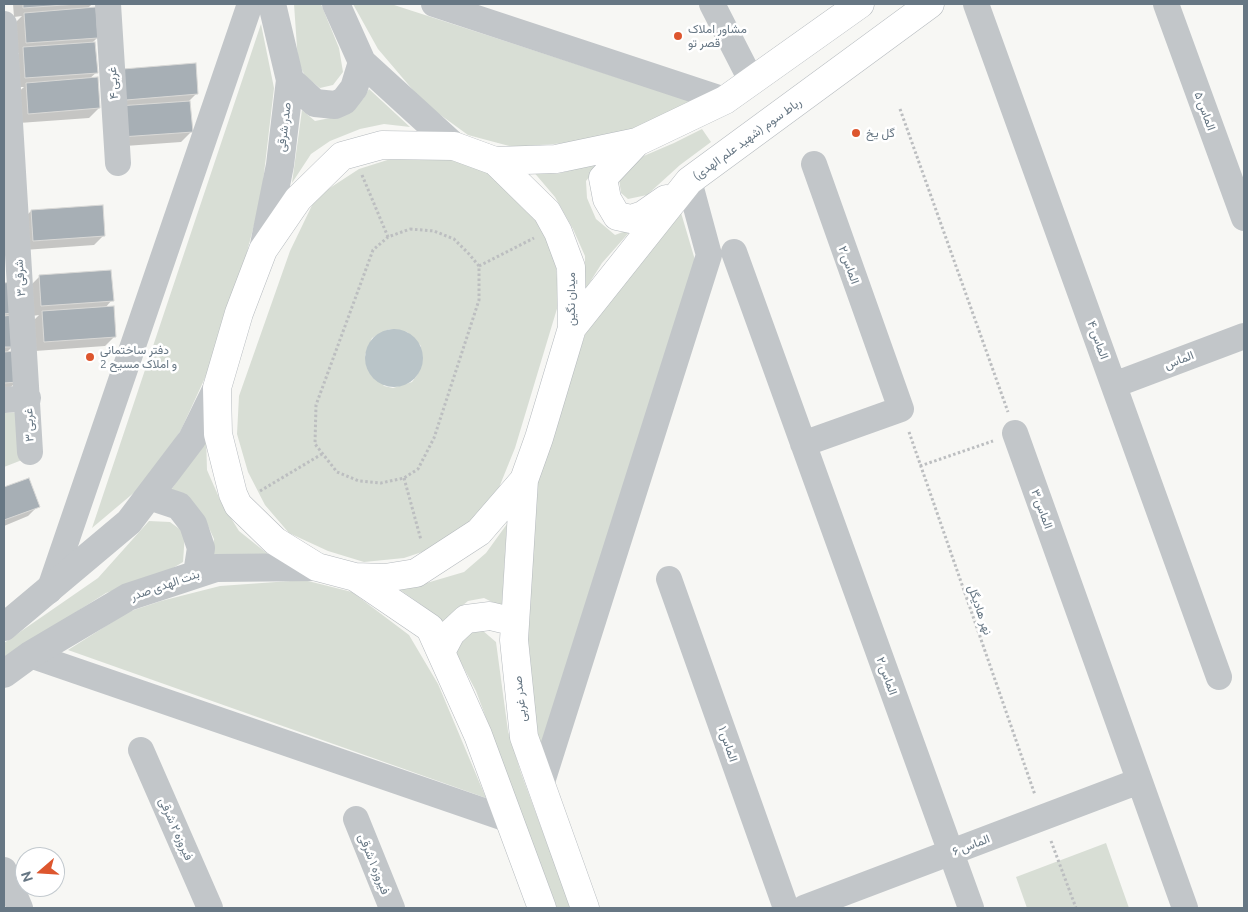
<!DOCTYPE html>
<html>
<head>
<meta charset="utf-8">
<style>
	body { margin:0 }
	#map { position:relative; width:1248px; height:912px; overflow:hidden; background:#f7f7f4; font-family:Ubuntu,sans-serif }
	canvas { display:block }
	.frame { position:absolute; inset:0; border:5px solid #677784; pointer-events:none }
	.north { position:absolute; left:15px; top:847px; width:50px; height:50px; box-sizing:border-box; background:#fff; border:1px solid #c2c9ce; border-radius:50%; rotate:251deg; font-size:14px; font-weight:700; line-height:20px; text-align:center; color:#677784 }
	.north::after { content:''; display:block; margin:auto; width:18px; height:22px; background:#dd562e; clip-path:polygon(50% 0,100% 100%,50% 72%,0 100%) }
</style>
</head>
<body>
<div id="map">
<canvas width="1248" height="912"></canvas>
<div class="frame"></div>
<div class="north">N</div>
</div>
<script>
const g = document.querySelector('canvas').getContext('2d');
g.lineJoin = 'round';
function paint(path, color) {
  g.fillStyle = color;
  g.fill(path, 'evenodd');
}
function toPath(rows) {
  const path = new Path2D();
  for (const r of rows) {
    if (r.length === 3) {
      path.moveTo(r[0] + r[2], r[1]);
      path.arc(r[0], r[1], r[2], 0, 2 * Math.PI);
      continue;
    }
    path.moveTo(r[0], r[1]);
    for (let i = 2; i < r.length; i += 2) path.lineTo(r[i], r[i + 1]);
  }
  return path;
}
function stroke(path, color, width, dash) {
  g.strokeStyle = color;
  g.lineWidth = width;
  g.lineCap = dash ? 'butt' : 'round';
  g.setLineDash(dash || []);
  g.stroke(path);
}
function write(font, color, halo, rows, align = 'center') {
  g.font = font + ' Ubuntu,Vazirmatn,sans-serif';
  g.lineWidth = 5;
  g.setLineDash([]);
  g.textBaseline = 'middle';
  g.strokeStyle = halo;
  g.fillStyle = color;
  for (const [text, x, y, turn = 0] of rows) {
    g.save();
    g.translate(x, y);
    g.rotate((+turn || 0) * Math.PI / 180);
    g.textAlign = isNaN(turn) ? turn : align;
    if (halo) g.strokeText(text, 0, 0);
    g.fillText(text, 0, 0);
    g.restore();
  }
}
const green = toPath([
	[294,4,321,4,339,48,343,72,333,85,320,88,305,76,298,62],
	[353,4,391,4,696,103,633,130,580,142,513,147,468,135,424,103,378,49],
	[261,24,274,88,261,199,243,267,215,356,181,430,149,480,92,528],
	[369,89,410,127,384,124,360,129,330,141,311,154,292,183,302,110,315,121,335,117,363,99],
	[702,129,711,142,680,165,647,195,628,199,621,193,618,172,632,161,674,143],
	[400,156,447,157,478,166,517,194,537,220,555,256,559,302,515,448,496,495,468,525,434,548,404,558,364,562,328,551,289,533,265,505,248,472,237,434,239,396,290,251,316,197,359,169],
	[389,329,407,332,421,346,418,374,412,382,393,388,384,386,365,355,372,338],
	[601,162,586,181,587,198,596,219,615,235,633,228,602,263,585,290,585,256,573,229,555,197,532,170,557,174],
	[679,206,695,260,542,752,531,707,526,623,539,471,586,332],
	[20,412,22,460,4,467,4,413],
	[206,435,207,470,221,502,239,531,269,555,212,557,214,539,204,517,170,492],
	[149,521,170,522,185,533,183,562,168,571,106,593,4,658,4,643,98,578],
	[507,524,502,607,484,598,468,601,438,625,423,606,396,587,413,587,464,572,486,553],
	[304,580,352,592,409,635,438,684,486,798,68,650,128,612,161,601,220,586],
	[482,630,496,642,508,731,521,773,571,908,557,908,476,691,457,655,457,644,465,634],
	[1106,843,1129,908,1027,908,1016,877]
]);
const water = toPath([
	[394,358,29]
]);
const shadow = toPath([
	[13,4,92,4,87,9,97,38,92,43,97,72,89,79,99,108,89,118,19,123,16,94,24,87,16,87,14,58,19,53,17,53,14,24,22,16,14,17],
	[114,80,196,94,189,101,191,132,181,142,111,147],
	[31,211,104,235,94,245,24,250,21,221],
	[40,276,112,300,105,308,115,336,105,346,35,351,32,322,39,315,32,316,30,286],
	[4,284,8,284,11,313,7,317,13,346,6,353,17,382,4,392],
	[28,479,38,506,28,516,4,526,4,488]
]);
const building = toPath([
	[23,4,77,4,23,8,23,4],
	[96,7,98,38,26,43,24,13,96,7],
	[95,42,98,73,25,78,23,47,95,42],
	[196,63,198,94,126,100,123,69,196,63],
	[98,77,100,108,28,114,26,83,98,77],
	[190,101,193,132,121,137,118,106,190,101],
	[103,205,105,236,33,241,31,210,103,205],
	[111,270,114,301,41,306,39,275,111,270],
	[10,282,12,313,4,314,4,283,10,282],
	[114,306,116,337,44,342,42,311,114,306],
	[12,315,15,347,4,347,4,316,12,315],
	[15,351,18,382,4,383,4,352,15,351],
	[29,478,40,507,4,520,4,487,29,478]
]);
const path = toPath([
	[900,109,1008,412],
	[362,175,388,237],
	[410,229,434,231,454,239,469,254,479,266,479,300,434,438,418,469,404,478,381,483,359,481,337,472,315,444,316,405,373,250,388,237,410,229],
	[479,266,534,238],
	[909,432,1035,795],
	[920,466,993,441],
	[404,478,421,540],
	[260,491,322,454],
	[1051,841,1076,908]
]);
const minor = toPath([
	[108,4,118,163],
	[434,4,725,100],
	[712,4,752,82],
	[976,4,1219,677],
	[1166,4,1244,218],
	[4,24,30,452],
	[734,252,971,908],
	[1114,385,1244,336],
	[4,400,28,398],
	[1015,433,1185,908],
	[803,444,901,409,814,164],
	[669,579,786,908],
	[49,591,250,4],
	[30,655,510,820],
	[141,750,210,908],
	[541,785,709,255,689,181],
	[356,819,392,908],
	[4,870,20,908],
	[804,908,1139,781]
]);
const tertiary = toPath([
	[336,4,362,62,454,146],
	[290,80,315,103,335,105,344,101,354,88,362,62],
	[263,250,280,165,290,80,272,4],
	[149,496,179,506,193,524,201,548,197,574],
	[4,627,129,522,192,439,217,388],
	[4,674,30,655,128,597,216,568,317,567]
]);
const secondary = toPath([
	[637,142,603,178,607,199,617,216,631,219,643,215,666,199],
	[382,145,454,146,495,161,547,212,558,232,571,267,572,328,539,438,524,480,479,532,416,573,385,578,355,577,317,567,275,541,238,505,233,494,218,434,217,388,239,313,263,250,298,199,342,156,382,145],
	[495,161,556,159,637,142,725,100,860,4],
	[572,328,689,181,930,4],
	[524,480,514,640,524,737,585,908],
	[355,577,430,628,478,735,542,908],
	[441,652,451,633,466,619,490,616,515,622]
]);
const markers = [
	[678,36,5,"#dd562e"],
	[856,133,5,"#dd562e"],
	[90,357,5,"#dd562e"]
];
const poiNames = [
	["مشاور املاک",688,29],
	["قصر تو",688,43],
	["گل یخ",866,133],
	["دفتر ساختمانی",100,350],
	["و املاک مسیح 2",100,364]
];
const streetNames = [
	["۴ غربی",113,83,-94],
	["الماس ۵",1205,111,70],
	["صدر شرقی",284,127,-83],
	["رباط سوم (شهید علم الهدی)",747,139,-36],
	["الماس ۲",849,265,70],
	["۳ شرقی",20,278,-94],
	["میدان نگین",571,299,-90],
	["الماس ۴",1098,340,70],
	["الماس",1179,360,-21],
	["۳ غربی",29,425,-92],
	["الماس ۳",1042,509,70],
	["بنت الهدی صدر",165,585,-19],
	["نهر هادیگل",980,610,71],
	["الماس ۲",887,676,70],
	["صدر غربی",520,699,-96],
	["الماس ۱",728,744,71],
	["فیروزه ۲ شرقی",176,829,66],
	["الماس ۶",971,845,-21],
	["فیروزه ۱ شرقی",374,864,68]
];
paint(green, '#d8ded5');
paint(water, '#b9c4c8');
paint(shadow, '#0003');
paint(building, '#a7afb5');
stroke(building, '#d8d8d6', 1);
stroke(secondary, '#b5babe', 29);
stroke(path, '#bcbec0', 3, [2.5, 2.5]);
stroke(minor, '#c2c6c9', 26);
stroke(tertiary, '#c2c6c9', 28);
stroke(secondary, '#fff', 28);
for (const [x, y, r, color] of markers) {
  const dot = new Path2D();
  dot.arc(x, y, r, 0, 2 * Math.PI);
  g.fillStyle = color;
  g.fill(dot);
  stroke(dot, '#fff', 2);
}
write('12px', '#677784', '#fff', poiNames, 'left');
write('12px', '#677784', '#fff', streetNames);
</script>
</body>
</html>
